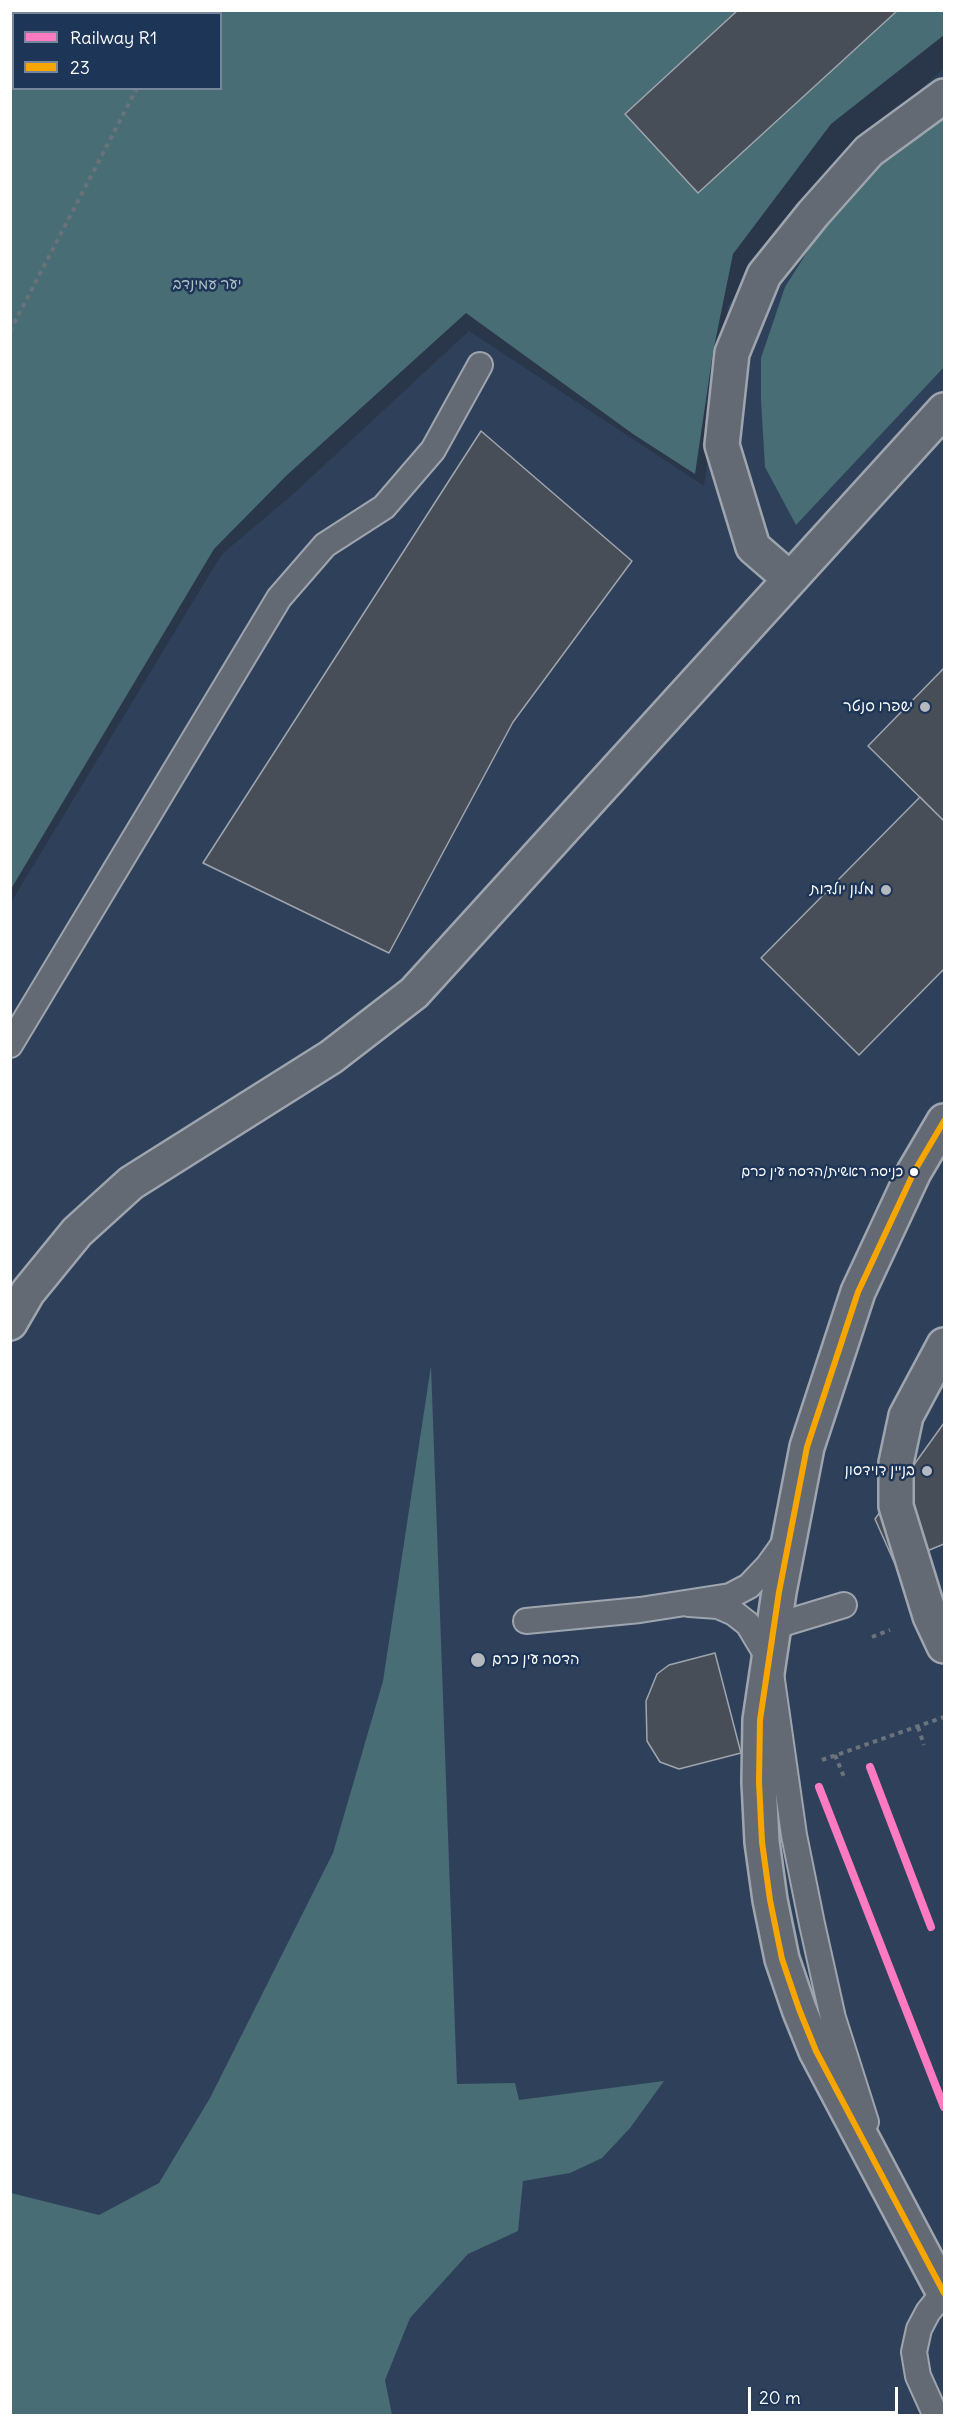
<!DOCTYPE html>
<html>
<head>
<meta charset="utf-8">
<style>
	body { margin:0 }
	#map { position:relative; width:955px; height:2426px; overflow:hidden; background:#2a374a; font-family:Delius,sans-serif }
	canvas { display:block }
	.frame { position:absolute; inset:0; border:12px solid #fff; pointer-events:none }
	.legend { position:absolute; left:12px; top:12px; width:210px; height:78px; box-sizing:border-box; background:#1d3557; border:2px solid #77869a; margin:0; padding:8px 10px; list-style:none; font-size:18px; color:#fff }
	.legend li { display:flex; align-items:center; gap:12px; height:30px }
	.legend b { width:30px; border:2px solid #77869a }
	.scale { position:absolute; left:748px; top:2387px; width:150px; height:27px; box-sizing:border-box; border:3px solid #fff; border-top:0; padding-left:8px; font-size:18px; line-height:21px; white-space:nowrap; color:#fff; -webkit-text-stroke:4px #1d3557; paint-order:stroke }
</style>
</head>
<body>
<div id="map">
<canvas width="955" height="2426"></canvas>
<div class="frame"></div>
<ul class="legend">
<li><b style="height:8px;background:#fe7ac1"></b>Railway R1</li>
<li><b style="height:8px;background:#f7a600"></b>23</li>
</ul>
<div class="scale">20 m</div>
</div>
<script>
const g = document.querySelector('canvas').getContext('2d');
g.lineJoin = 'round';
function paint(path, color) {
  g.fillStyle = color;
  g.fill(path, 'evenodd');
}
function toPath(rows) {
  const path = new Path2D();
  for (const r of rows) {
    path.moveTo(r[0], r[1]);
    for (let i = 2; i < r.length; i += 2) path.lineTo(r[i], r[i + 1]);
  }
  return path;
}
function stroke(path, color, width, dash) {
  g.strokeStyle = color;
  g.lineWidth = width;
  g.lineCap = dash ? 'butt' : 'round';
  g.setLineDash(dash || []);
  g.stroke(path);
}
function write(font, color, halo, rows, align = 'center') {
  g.font = font + ' Delius,"Playpen Sans Hebrew",sans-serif';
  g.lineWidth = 5;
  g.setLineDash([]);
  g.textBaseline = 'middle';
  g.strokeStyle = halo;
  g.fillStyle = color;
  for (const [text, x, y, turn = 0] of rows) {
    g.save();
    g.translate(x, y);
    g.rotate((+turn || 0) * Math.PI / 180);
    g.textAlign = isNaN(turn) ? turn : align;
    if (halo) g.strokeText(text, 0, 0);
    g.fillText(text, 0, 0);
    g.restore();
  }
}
const built = toPath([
	[944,68,944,2415,11,2415,10,904,222,554,291,496,469,331,704,486,728,306,760,259,910,99]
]);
const green = toPath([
	[11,11,944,11,944,35,831,124,733,254,713,352,695,474,633,434,466,313,287,475,214,549,11,889],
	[14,14,220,14,220,88,14,88],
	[944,113,944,367,796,525,765,467,761,400,761,358,785,287,814,241,884,159],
	[431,1366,457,2084,515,2083,519,2100,664,2081,630,2128,602,2158,570,2173,523,2181,518,2231,468,2254,410,2318,385,2380,392,2415,11,2415,11,2193,99,2215,159,2183,210,2098,333,1853,383,1681]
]);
const building = toPath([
	[738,10,898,10,698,193,625,114,738,10],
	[481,431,632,561,513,722,389,953,203,863,481,431],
	[944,668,944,821,868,746,944,668],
	[920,797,944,821,944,969,859,1055,761,958,920,797],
	[944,1423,944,1544,895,1564,875,1519,944,1423],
	[715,1653,741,1753,679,1769,660,1762,647,1741,646,1701,657,1674,669,1665,715,1653]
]);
const path = toPath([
	[190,14,192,10],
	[10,331,137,88],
	[872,1637,890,1630],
	[918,1727,924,1745],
	[835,1755,844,1777],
	[822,1760,944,1717]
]);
const service = toPath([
	[10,1045,279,598,325,545,384,507,433,450,480,365],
	[689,1604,718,1606,734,1613,748,1624,769,1659,794,1835,812,1924,833,2018,866,2122],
	[526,1621,640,1610,730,1596,749,1586,768,1566,786,1541],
	[775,1626,844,1605],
	[936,2416,918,2376,914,2352,919,2329,928,2312,944,2292]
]);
const minor = toPath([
	[790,579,753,547,722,445,732,353,764,275,813,214,869,151,944,96],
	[10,1323,28,1292,77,1232,131,1183,331,1057,414,993,944,410]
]);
const tertiary = toPath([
	[944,1121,914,1172,858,1292,807,1447,779,1592,760,1720,759,1782,762,1842,770,1900,782,1959,799,2009,816,2051,944,2293],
	[944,1345,906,1416,896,1463,896,1506,930,1616,944,1646]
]);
const bus1 = toPath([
	[944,1121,914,1172,858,1292,807,1447,779,1592,760,1720,759,1782,762,1842,770,1900,782,1959,799,2009,816,2051,944,2293]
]);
const rail1 = toPath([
	[870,1767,931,1927],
	[819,1787,944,2107]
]);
const markers = [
	[925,707,6,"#b4b9c0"],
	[886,890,6,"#b4b9c0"],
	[914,1172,5,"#fff"],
	[927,1471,6,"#b4b9c0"],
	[478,1660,8,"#b4b9c0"]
];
const busNames = [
	["כניסה ראשית/הדסה עין כרם",903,1172]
];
const parkNames = [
	["יער עמינדב",207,285]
];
const poiNames = [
	["ישפרו סנטר",913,707],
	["מלון יולדות",874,890],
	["בניין דוידסון",915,1471],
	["הדסה עין כרם",492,1660,"left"]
];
paint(built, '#2f415a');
paint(green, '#486d74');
paint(building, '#484e58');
stroke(building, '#9fa5ae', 1.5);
stroke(service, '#9fa5ae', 28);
stroke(minor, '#9fa5ae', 38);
stroke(tertiary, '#9fa5ae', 38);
stroke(path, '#6a727c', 4, [4.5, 4.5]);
stroke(service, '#636a74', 24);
stroke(minor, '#636a74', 33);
stroke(tertiary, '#636a74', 33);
stroke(bus1, '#f7a600', 6);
stroke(rail1, '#fe7ac1', 8);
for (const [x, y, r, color] of markers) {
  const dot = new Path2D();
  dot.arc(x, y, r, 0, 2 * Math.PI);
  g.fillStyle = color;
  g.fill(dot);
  stroke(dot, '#1d3557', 2);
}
write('14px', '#fff', '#1d3557', busNames, 'right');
write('15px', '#afc1c4', '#1d3557', parkNames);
write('15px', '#fff', '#1d3557', poiNames, 'right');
</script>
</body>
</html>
